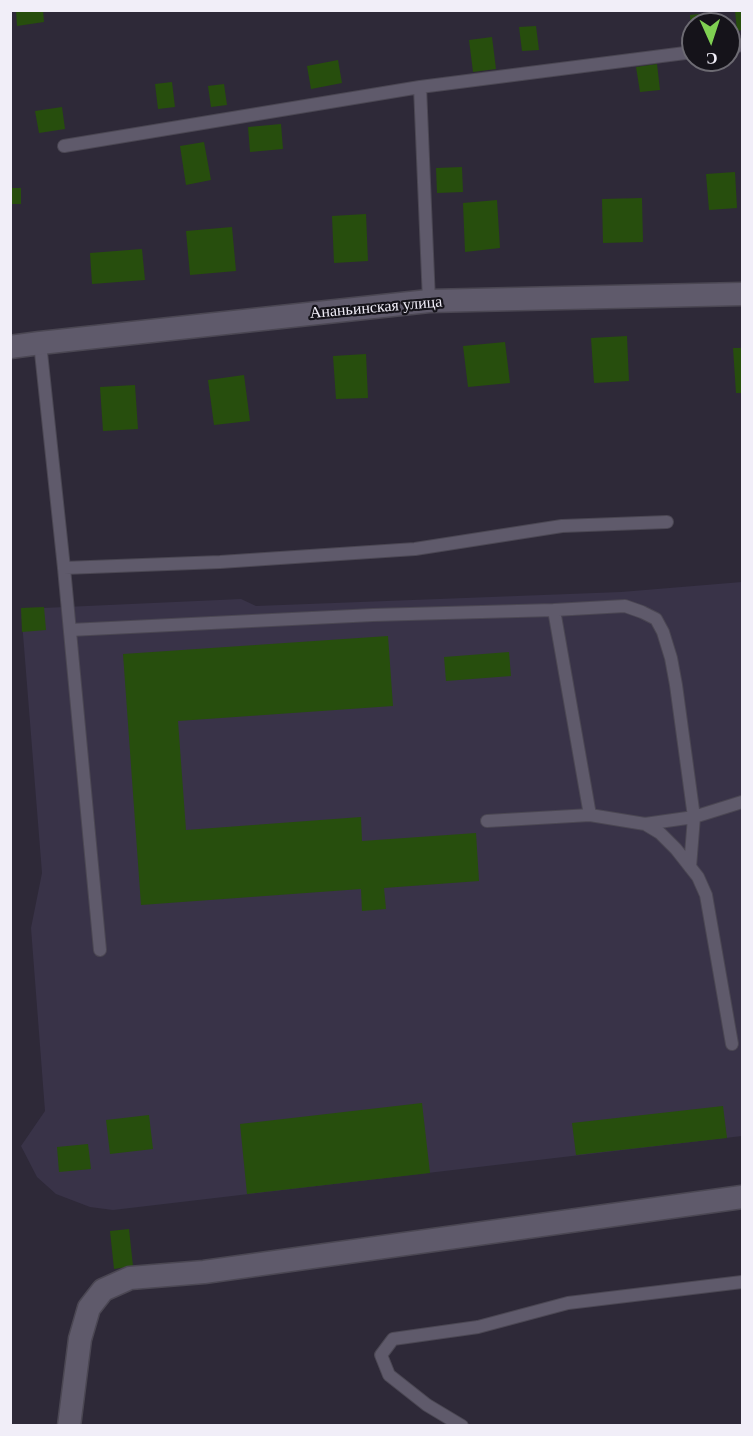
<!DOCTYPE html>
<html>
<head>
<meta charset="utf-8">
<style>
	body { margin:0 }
	#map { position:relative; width:753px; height:1436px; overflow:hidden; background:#2e2938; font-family:Georgia,serif }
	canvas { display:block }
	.frame { position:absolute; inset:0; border:12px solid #f1eef8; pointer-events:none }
	.north { position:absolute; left:681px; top:12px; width:60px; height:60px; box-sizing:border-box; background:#15131a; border:2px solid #6d6b73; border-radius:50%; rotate:177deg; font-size:16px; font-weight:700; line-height:24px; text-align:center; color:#f1eef8 }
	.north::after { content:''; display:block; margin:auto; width:21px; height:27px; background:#7fd052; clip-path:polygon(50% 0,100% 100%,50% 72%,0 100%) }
</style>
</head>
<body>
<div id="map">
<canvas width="753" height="1436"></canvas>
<div class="frame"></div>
<div class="north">С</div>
</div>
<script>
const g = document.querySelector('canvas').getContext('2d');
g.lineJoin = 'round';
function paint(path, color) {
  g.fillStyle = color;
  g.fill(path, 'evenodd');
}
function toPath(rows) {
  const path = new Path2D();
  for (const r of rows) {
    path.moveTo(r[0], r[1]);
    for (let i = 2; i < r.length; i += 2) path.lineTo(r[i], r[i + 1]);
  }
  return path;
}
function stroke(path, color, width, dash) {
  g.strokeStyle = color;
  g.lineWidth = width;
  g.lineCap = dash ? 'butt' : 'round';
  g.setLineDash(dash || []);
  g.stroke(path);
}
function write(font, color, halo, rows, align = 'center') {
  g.font = font + ' Georgia,serif';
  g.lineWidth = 4.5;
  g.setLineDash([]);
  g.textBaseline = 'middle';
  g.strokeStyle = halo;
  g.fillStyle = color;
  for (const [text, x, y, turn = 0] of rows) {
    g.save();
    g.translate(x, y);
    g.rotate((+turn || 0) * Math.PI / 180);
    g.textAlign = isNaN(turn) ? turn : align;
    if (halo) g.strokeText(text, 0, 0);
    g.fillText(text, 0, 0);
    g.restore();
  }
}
const built = toPath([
	[742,582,742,1136,113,1210,90,1207,56,1194,37,1177,21,1146,45,1111,31,928,42,873,21,609,241,599,256,606,621,592]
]);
const building = toPath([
	[16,10,43,10,44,22,17,26],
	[735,10,742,10,742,30,737,31],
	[710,13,711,24,693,24,693,36,691,36,690,15],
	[536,26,539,50,522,51,519,27],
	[492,37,496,69,473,72,469,40],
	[338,60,342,83,311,89,307,66],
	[657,64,660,90,640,92,636,67],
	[172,82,175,107,158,109,155,84],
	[224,84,227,105,211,107,208,86],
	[62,107,65,129,39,133,35,111],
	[281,124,283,149,250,152,248,127],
	[204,142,211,180,186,185,180,146],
	[462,167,463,192,437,193,436,168],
	[735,172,737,208,709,210,706,174],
	[10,188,21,188,21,204,10,204],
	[642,198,643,242,603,243,602,199],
	[497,200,500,248,465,252,463,203],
	[366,214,368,261,334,263,332,216],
	[232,227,236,271,190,275,186,231],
	[142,249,145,280,92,284,90,253],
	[627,336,629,381,594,383,591,338],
	[505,342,510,383,468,387,463,346],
	[733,348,742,348,742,393,736,393],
	[366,354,368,398,336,399,333,356],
	[244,375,250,421,214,425,208,380],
	[135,385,138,429,103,431,100,387],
	[44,607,46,630,22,632,21,608],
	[388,636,393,706,178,721,186,830,361,817,362,841,476,833,479,881,384,888,386,909,362,911,361,889,141,905,123,654],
	[509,652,511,676,446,681,444,657],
	[422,1103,430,1173,247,1194,240,1124],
	[723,1106,727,1138,576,1155,572,1123],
	[149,1115,153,1149,110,1154,106,1120],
	[88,1144,91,1169,59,1172,57,1147],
	[129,1229,133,1266,114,1269,110,1231]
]);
const lane = toPath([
	[729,47,742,45],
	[420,87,429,301],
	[64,146,420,87,693,52],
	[40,343,64,568,100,950],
	[64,568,220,562,415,549,562,526,667,522],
	[554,610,625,606,642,612,656,619,663,632,671,658,676,685,694,817,690,867],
	[70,630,373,615,554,610,590,815],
	[487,821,590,815,645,824,660,833,676,849,698,877,706,895,732,1044],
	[645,824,694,817,742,802],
	[462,1426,427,1405,389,1375,381,1355,393,1339,478,1327,568,1303,742,1282]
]);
const street = toPath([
	[10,347,40,343,429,301,742,294],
	[69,1426,80,1339,89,1308,103,1290,130,1278,204,1272,742,1197]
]);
const streetNames = [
	["Ананьинская улица",376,308,-5]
];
paint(built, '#393348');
paint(building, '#274e0d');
stroke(lane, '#4b4753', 14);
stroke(street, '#4b4753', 25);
stroke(lane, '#5f5a6b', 12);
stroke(street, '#5f5a6b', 22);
write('16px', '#f1eef8', '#15131a', streetNames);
</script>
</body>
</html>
